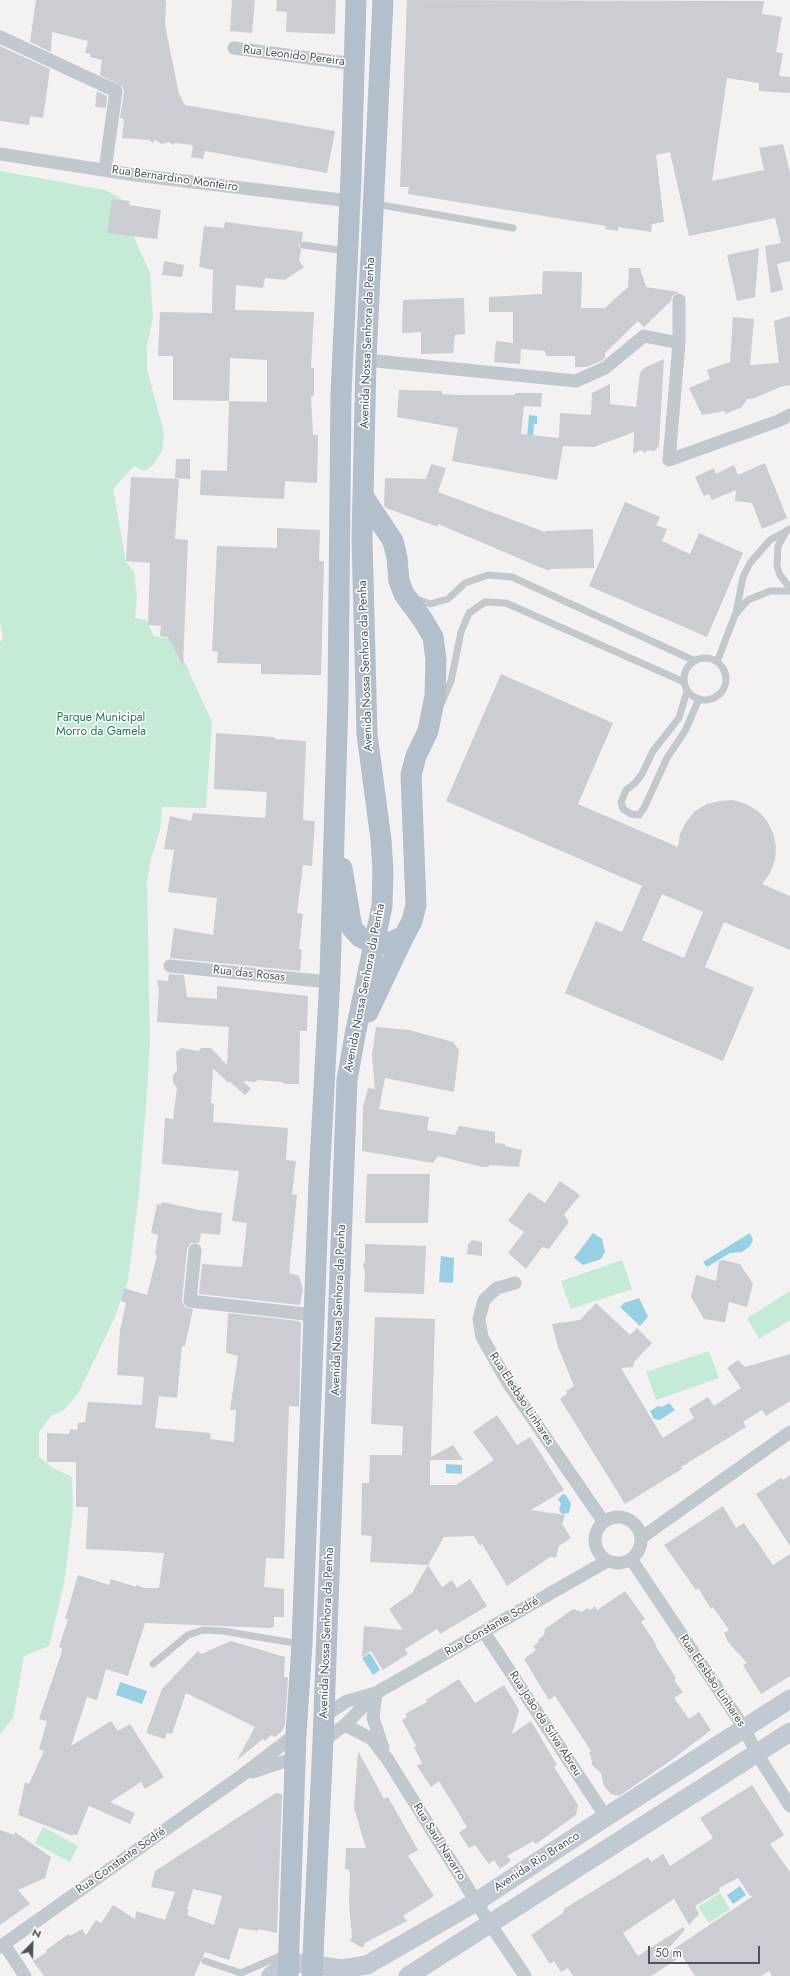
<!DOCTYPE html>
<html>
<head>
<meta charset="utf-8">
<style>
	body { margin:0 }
	#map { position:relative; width:790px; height:1976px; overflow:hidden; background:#f3f1f1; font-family:Jost,sans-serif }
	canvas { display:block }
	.north { position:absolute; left:12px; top:1924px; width:40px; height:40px; -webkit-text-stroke:3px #fff; paint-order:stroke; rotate:23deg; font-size:11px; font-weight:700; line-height:16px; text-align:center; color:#4b535c }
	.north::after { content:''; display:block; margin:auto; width:14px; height:18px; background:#4b535c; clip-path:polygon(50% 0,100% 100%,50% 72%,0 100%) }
	.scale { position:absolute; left:648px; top:1946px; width:112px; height:18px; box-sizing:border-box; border:2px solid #4b535c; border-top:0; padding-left:5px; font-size:12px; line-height:14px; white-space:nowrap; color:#4b535c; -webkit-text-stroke:3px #fff; paint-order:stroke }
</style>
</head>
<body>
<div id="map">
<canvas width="790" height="1976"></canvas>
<div class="north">N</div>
<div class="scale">50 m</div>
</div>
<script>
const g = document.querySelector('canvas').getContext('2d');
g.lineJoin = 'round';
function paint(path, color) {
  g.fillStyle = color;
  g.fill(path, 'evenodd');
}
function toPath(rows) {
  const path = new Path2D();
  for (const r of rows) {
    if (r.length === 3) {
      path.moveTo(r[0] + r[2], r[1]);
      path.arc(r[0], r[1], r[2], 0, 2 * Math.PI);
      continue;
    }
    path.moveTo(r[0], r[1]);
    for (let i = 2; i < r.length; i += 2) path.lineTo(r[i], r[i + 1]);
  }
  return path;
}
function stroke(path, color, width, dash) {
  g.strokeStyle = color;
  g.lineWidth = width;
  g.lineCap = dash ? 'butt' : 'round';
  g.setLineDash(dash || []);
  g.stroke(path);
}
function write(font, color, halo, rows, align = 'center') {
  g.font = font + ' Jost,sans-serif';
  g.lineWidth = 3;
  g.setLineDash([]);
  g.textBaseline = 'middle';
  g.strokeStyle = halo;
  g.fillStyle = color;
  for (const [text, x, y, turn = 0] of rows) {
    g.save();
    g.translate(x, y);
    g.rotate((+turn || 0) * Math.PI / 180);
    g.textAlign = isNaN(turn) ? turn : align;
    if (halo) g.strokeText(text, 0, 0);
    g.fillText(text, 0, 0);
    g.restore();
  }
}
const green = toPath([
	[0,171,105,190,119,197,128,210,130,228,150,273,153,318,147,346,147,369,164,433,162,451,153,465,144,471,134,466,113,489,126,562,134,572,137,596,135,618,146,620,154,636,174,639,212,722,206,808,162,807,160,830,151,858,147,880,150,1043,147,1093,139,1193,128,1280,114,1319,79,1392,64,1410,51,1416,39,1432,39,1457,53,1468,72,1477,73,1512,64,1584,49,1646,24,1656,13,1718,0,1734,0,642,3,639,0,621],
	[622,1260,632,1289,571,1309,561,1281],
	[790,1291,790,1320,759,1339,747,1318],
	[709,1351,719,1378,656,1400,646,1372],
	[43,1827,78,1846,70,1862,35,1843],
	[720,1893,730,1909,709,1923,698,1907]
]);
const water = toPath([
	[529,415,537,416,537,424,534,424,533,437,527,437],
	[593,1233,602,1239,605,1252,601,1259,583,1265,574,1258],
	[750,1233,753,1240,750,1246,742,1252,730,1253,707,1267,703,1262],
	[441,1256,454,1258,453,1283,439,1282],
	[639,1298,648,1317,640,1326,620,1307,624,1303],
	[669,1403,675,1410,660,1420,654,1419,650,1411,658,1406,662,1407],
	[446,1464,462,1465,462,1474,446,1473],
	[563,1494,566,1495,571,1504,569,1513,562,1514,559,1510,561,1504,558,1499],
	[370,1653,380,1670,373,1675,362,1658],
	[120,1682,147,1691,142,1704,116,1695],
	[740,1886,746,1895,733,1904,727,1895]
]);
const building = toPath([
	[36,0,165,0,166,3,165,25,179,94,185,105,335,131,327,173,205,151,203,159,191,157,193,145,175,143,173,145,169,142,162,144,155,140,153,143,149,140,122,138,124,119,120,118,124,92,123,87,100,75,102,60,90,57,90,54,85,53,88,41,52,32,51,52,30,42],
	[232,0,255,0,252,33,230,31],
	[277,0,336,0,335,34,286,32,287,12,276,11],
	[407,0,764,1,762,14,782,17,776,52,783,53,779,76,790,77,790,93,759,91,759,83,727,78,712,181,764,170,759,148,783,144,790,173,790,261,777,264,783,290,771,293,765,246,781,243,775,218,689,236,670,152,656,155,664,222,652,224,651,232,618,227,618,231,605,229,606,226,408,194,409,187,400,187],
	[0,46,50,69,43,118,30,116,29,125,0,121],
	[97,91,107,96,106,108,95,107],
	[112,199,130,201,129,205,161,210,157,239,107,233],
	[225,222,303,232,302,240,298,245,301,249,299,261,304,267,285,280,265,278,263,288,236,285,235,310,314,312,311,368,314,368,314,396,311,396,313,435,318,435,317,483,285,481,284,499,200,495,201,470,227,471,229,401,173,400,173,356,158,356,160,312,212,313,213,270,199,267,204,226,224,228],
	[230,358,267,360,267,402,229,401],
	[759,248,755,297,737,301,727,255],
	[164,261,184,265,182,277,162,275],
	[629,268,640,268,646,287,679,292,672,296,671,301,644,327,638,321,605,353,605,358,601,361,587,367,575,367,575,356,546,356,545,351,521,349,520,364,494,362,496,341,513,343,513,312,489,312,489,297,542,294,543,271,582,272,581,308,605,308,628,287],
	[464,298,465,334,455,335,453,353,421,354,421,332,402,333,403,300],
	[790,316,790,385,783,386,752,399,747,399,742,407,726,414,724,411,702,415,689,388,710,379,707,370,730,362,733,317,754,319,750,365,779,363,774,321],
	[664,359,659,446,654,451,648,450,645,453,641,450,633,454,634,432,594,447,563,446,557,480,452,461,458,428,397,417,399,390,442,391,442,394,461,395,515,395,515,393,542,393,541,407,524,406,521,434,559,438,560,413,591,415,592,393,610,384,610,404,636,407,640,373,644,368],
	[176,459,190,459,190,479,175,478],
	[765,463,787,518,762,529,752,503,735,501,736,490,712,500,709,494,704,496,695,477,714,468,716,474,734,465,738,475],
	[431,464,446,468,438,492,545,532,545,531,593,529,594,568,550,569,549,571,438,524,438,527,386,508,384,506,385,478,426,479],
	[131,477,179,479,175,539,188,540,183,666,168,637,160,636,161,626,148,625,150,563,126,561],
	[625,502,660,517,656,525,667,529,662,541,690,554,699,533,743,553,707,637,589,586],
	[277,528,320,530,319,561,324,561,321,675,261,674,261,664,217,663,218,652,212,651,217,546,277,548],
	[501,674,613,723,578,804,678,847,680,834,686,822,695,811,707,804,720,801,733,800,746,804,758,811,767,821,773,833,776,847,775,860,770,873,762,884,790,896,790,950,724,922,705,967,754,988,723,1061,565,993,596,921,622,932,642,886,446,801],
	[662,894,703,912,684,958,642,940],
	[216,733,274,737,275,739,306,741,303,820,315,821,312,866,303,865,297,913,303,914,299,949,302,950,300,971,170,958,174,928,213,935,217,898,168,892,174,850,164,849,170,816,191,821,193,813,265,818,267,792,214,789],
	[169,974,184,975,187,997,217,999,217,986,308,996,307,1031,300,1031,299,1084,285,1084,282,1082,257,1080,256,1082,243,1081,251,1089,245,1095,230,1082,226,1082,226,1080,213,1069,211,1103,214,1104,213,1122,288,1128,286,1160,296,1161,292,1194,297,1195,289,1273,299,1276,303,1290,300,1305,199,1294,202,1264,242,1267,247,1223,232,1221,239,1171,162,1164,165,1118,173,1119,177,1088,173,1083,173,1075,177,1071,176,1052,181,1048,199,1051,201,1048,211,1048,227,1065,229,1027,157,1022,159,989,157,980,168,981],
	[376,1027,409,1030,453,1042,459,1050,454,1092,385,1078,379,1109,429,1117,427,1130,455,1135,459,1126,495,1132,495,1143,505,1144,505,1146,522,1150,519,1167,490,1165,488,1167,482,1167,438,1156,433,1163,362,1151,363,1107,368,1088,375,1089,372,1055],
	[367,1174,430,1174,428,1223,365,1223],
	[560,1181,580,1195,564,1215,569,1222,549,1249,542,1247,526,1269,508,1253,524,1232,508,1221,529,1192,545,1203],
	[162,1202,199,1210,222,1213,220,1235,201,1233,199,1243,191,1243,187,1249,182,1301,185,1307,193,1309,185,1346,182,1346,177,1398,159,1396,155,1428,211,1433,210,1439,234,1442,236,1410,230,1410,238,1356,226,1353,228,1313,298,1321,301,1323,299,1407,289,1406,284,1559,266,1558,264,1587,284,1589,284,1617,274,1617,274,1627,269,1628,145,1623,128,1676,106,1669,97,1700,87,1697,71,1746,111,1721,118,1731,130,1724,164,1777,145,1789,141,1782,110,1802,135,1813,130,1824,89,1806,77,1835,73,1834,73,1836,18,1815,25,1782,29,1784,44,1751,39,1749,47,1721,39,1719,61,1654,62,1648,59,1647,68,1619,65,1619,78,1575,109,1585,111,1579,136,1587,136,1585,145,1588,159,1588,164,1553,86,1549,88,1507,76,1507,76,1462,47,1462,47,1433,69,1434,70,1429,77,1430,78,1423,85,1422,88,1402,142,1405,144,1377,117,1375,120,1330,126,1303,121,1301,124,1288,147,1295,157,1255,155,1254,158,1235,151,1233,157,1204,161,1205],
	[472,1240,482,1242,482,1256,467,1254,468,1244],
	[365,1244,426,1246,424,1294,364,1292,365,1273,363,1264,365,1262],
	[723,1260,740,1264,753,1284,747,1307,729,1302,725,1322,723,1322,704,1319,691,1297,696,1275,716,1281,719,1261],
	[596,1303,630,1335,637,1328,652,1343,634,1362,633,1367,621,1368,663,1438,694,1418,689,1409,708,1397,714,1406,741,1388,727,1368,738,1360,745,1367,790,1354,790,1401,766,1416,762,1410,743,1422,746,1427,681,1467,682,1469,625,1504,560,1399,567,1394,566,1391,574,1386,558,1347,552,1324,580,1320],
	[375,1317,435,1319,431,1457,453,1445,463,1460,430,1460,430,1485,456,1485,494,1460,473,1432,497,1415,517,1445,530,1437,564,1490,531,1510,565,1515,562,1524,571,1538,559,1546,556,1558,550,1557,507,1586,482,1544,480,1546,474,1536,444,1537,428,1565,370,1562,372,1536,361,1535,362,1483,369,1483,370,1455,402,1455,403,1426,371,1424],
	[790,1475,790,1546,756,1494,781,1478,783,1480],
	[723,1506,736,1528,744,1523,773,1565,790,1554,790,1676,761,1694,743,1665,747,1663,728,1642,724,1633,729,1630,713,1607,711,1609,698,1588,696,1590,664,1545],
	[428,1565,442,1587,452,1580,457,1588,470,1579,487,1606,440,1634,437,1629,405,1649,408,1654,383,1670,371,1651,362,1657,364,1626,403,1630,389,1609,412,1593],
	[625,1591,645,1619,641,1622,656,1644,655,1645,676,1678,674,1680,683,1692,674,1698,689,1719,699,1712,711,1730,666,1764,619,1796,611,1794,604,1786,601,1773,592,1765,591,1756,589,1753,591,1751,555,1696,549,1700,524,1659,536,1650,533,1646,539,1642,538,1640,544,1635,545,1629,573,1609,582,1612,587,1608,590,1610,595,1606,597,1610],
	[231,1641,285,1657,284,1677,288,1677,285,1725,282,1731,275,1737,271,1735,265,1741,263,1739,237,1760,255,1727,186,1693,172,1734,167,1733,165,1739,146,1733,162,1689,198,1651,201,1654],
	[459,1679,475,1703,504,1685,519,1710,512,1734,531,1721,557,1765,554,1767,578,1805,576,1815,536,1844,533,1841,507,1856,511,1861,500,1869,494,1860,489,1864,475,1845,469,1848,459,1833,467,1827,439,1781,431,1787,417,1766,422,1763,414,1747,416,1746,402,1720,407,1717,405,1714,427,1702,426,1700],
	[358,1751,384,1799,388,1797,418,1850,408,1856,434,1896,403,1916,407,1921,365,1943,363,1948,350,1941,352,1937,349,1904,350,1876,349,1870,345,1869,346,1848,366,1848,354,1808],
	[752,1785,784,1835,770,1844,790,1872,790,1976,772,1976,769,1971,761,1976,695,1976,682,1956,651,1976,573,1976,568,1968,561,1972,554,1961,550,1964,531,1935,563,1913,564,1909,648,1857,651,1862,663,1854,670,1866,713,1838,700,1818],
	[738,1878,750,1896,753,1896,669,1952,667,1950,685,1930,683,1927,638,1956,623,1933,674,1899,689,1925,699,1914,695,1906,720,1891,719,1888],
	[276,1793,282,1794,277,1933,258,1929,258,1931,239,1928,229,1960,205,1952,194,1976,44,1976,33,1961,47,1952,46,1950,69,1934,70,1936,82,1929,86,1935,96,1920,101,1923,113,1905,135,1919,136,1911,165,1920,175,1892,151,1887,155,1871],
	[193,1889,222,1896,214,1925,187,1915,189,1910,187,1909],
	[0,1830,15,1835,15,1832,51,1857,45,1878,18,1890,30,1904,0,1925]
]);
const lane = toPath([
	[376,204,513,228],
	[303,245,346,251],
	[787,530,778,546,777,566,780,575,790,588],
	[414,598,430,604,448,599,465,583,488,575,512,577,695,661],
	[736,613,743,577,750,563,770,540,790,529],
	[705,679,21],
	[717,662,735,615,748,600,770,591,790,591],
	[687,691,679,718,653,751,642,774,635,783,626,790,621,802,623,809,631,814,639,815,644,808,667,758,685,731,699,699],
	[442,702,451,681,461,632,469,613,485,602,506,603,684,682],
	[153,1664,188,1635,203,1630,223,1631,300,1644],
	[205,1961,241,1973,287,1953]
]);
const street = toPath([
	[0,37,116,91,105,170],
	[234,48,354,64],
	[0,154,135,175,350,201],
	[679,300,679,343,669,460,778,421,790,415],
	[366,360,576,381,605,368,644,336,679,343],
	[170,966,329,982],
	[195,1250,190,1301,314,1315],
	[515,1283,497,1288,484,1300,479,1319,482,1337,508,1383,603,1521],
	[618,1540,23],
	[641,1538,790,1432],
	[631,1559,744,1728,757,1754,790,1806],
	[484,1632,606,1817],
	[376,1693,373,1718,383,1748],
	[324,1716,347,1701,376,1693,607,1561],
	[345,1725,372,1739,388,1760,490,1924,525,1976],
	[323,1741,345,1725,375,1694],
	[252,1772,295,1758],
	[4,1944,25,1976],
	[0,1947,241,1776,296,1734]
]);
const secondary = toPath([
	[271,1976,289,1963,312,1964,342,1969,367,1965,476,1902,606,1817,790,1699],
	[408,1976,790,1732]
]);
const primary = toPath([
	[342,868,352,928,360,937,375,944,389,943,404,936,412,921,416,905,411,775,416,756,428,731,435,696,436,660,433,637,423,620,404,594,399,581,397,558,393,541,363,496],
	[368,1012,404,936],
	[288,1976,296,1734,302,1644,319,1182,330,976,338,698,341,394,351,178,356,0],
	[312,1976,323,1741,347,1080,355,1035,382,906,383,871,381,840,367,734,362,540,366,360,383,0]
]);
const streetNames = [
	["Rua Leonido Pereira",294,56,7],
	["Rua Bernardino Monteiro",175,179,8],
	["Avenida Nossa Senhora da Penha",368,343,-88],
	["Avenida Nossa Senhora da Penha",366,666,-92],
	["Rua das Rosas",249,974,6],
	["Avenida Nossa Senhora da Penha",365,988,-79],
	["Avenida Nossa Senhora da Penha",339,1310,-88],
	["Rua Elesbão Linhares",521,1399,57],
	["Rua Constante Sodré",492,1627,-30],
	["Avenida Nossa Senhora da Penha",327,1633,-88],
	["Rua Elesbão Linhares",712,1681,56],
	["Rua João da Silva Abreu",545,1724,57],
	["Rua Saul Navarro",439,1842,58],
	["Rua Constante Sodré",121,1861,-35],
	["Avenida Rio Branco",537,1862,-33]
];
const parkNames = [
	["Parque Municipal",101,718],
	["Morro da Gamela",101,732]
];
paint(green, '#c5ebd6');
paint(water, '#97d0e3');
paint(building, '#cccdd3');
stroke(lane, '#c1c8ce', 7);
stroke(street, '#c1c8ce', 13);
stroke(secondary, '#c1c9d2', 19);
stroke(primary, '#b4bfcc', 21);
write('12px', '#4b535c', '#fff', streetNames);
write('12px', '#227751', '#fff', parkNames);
</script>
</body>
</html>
